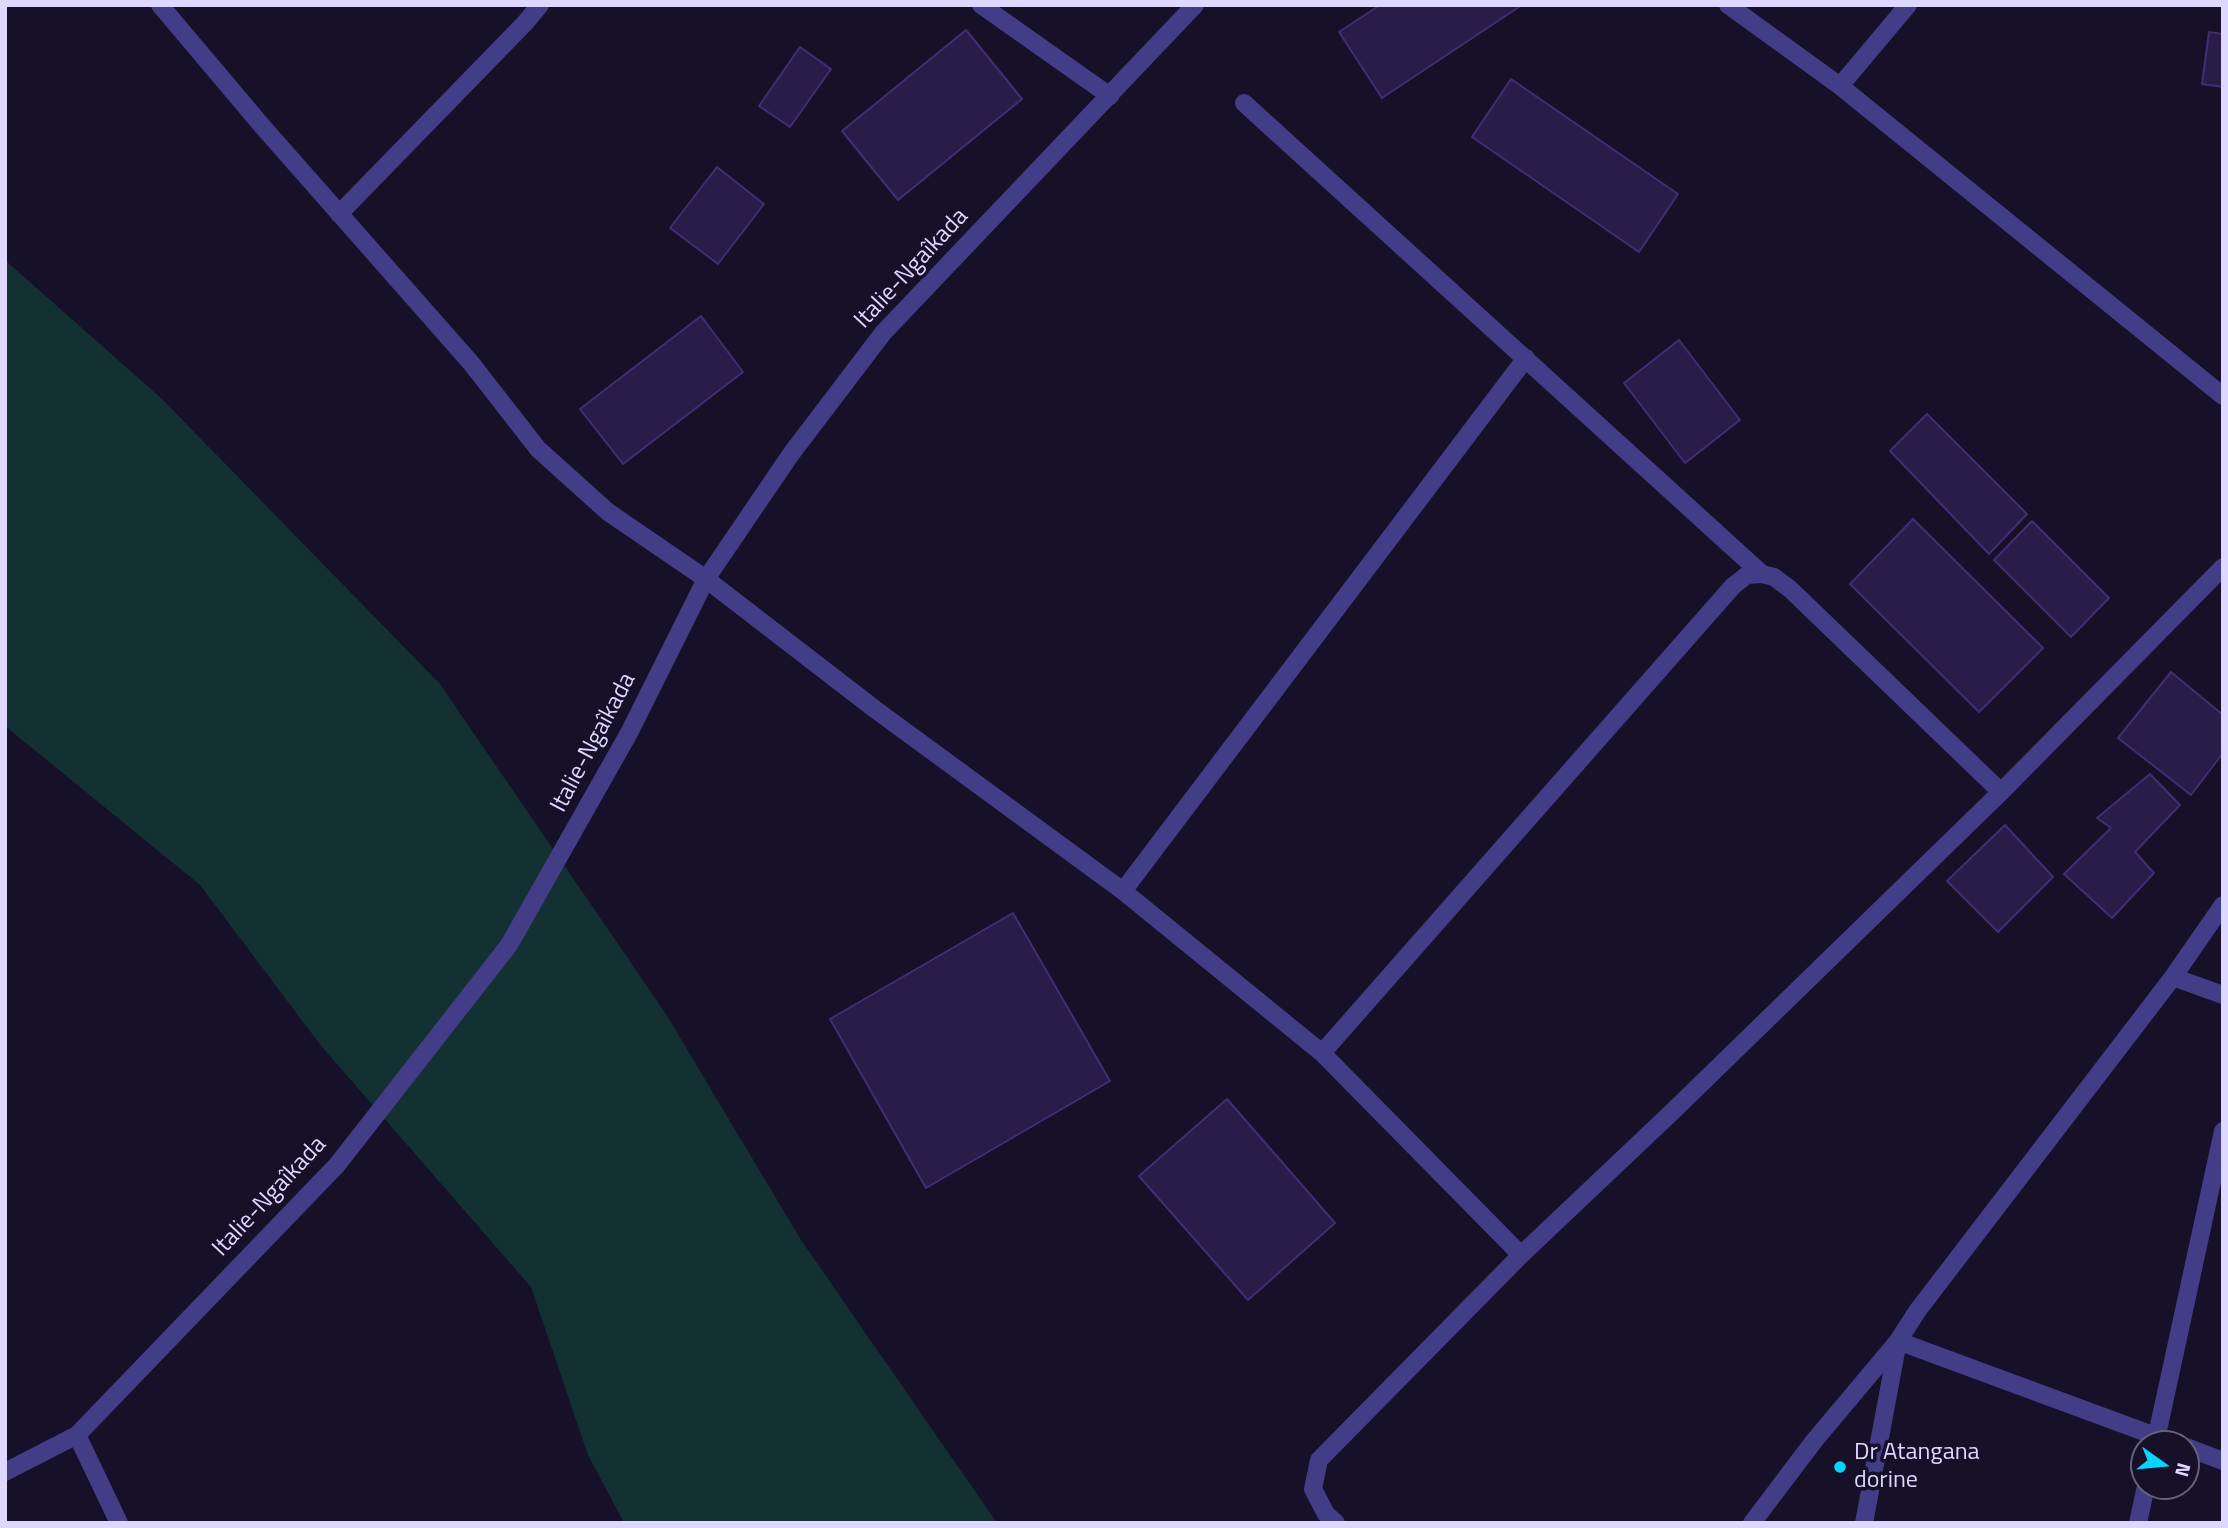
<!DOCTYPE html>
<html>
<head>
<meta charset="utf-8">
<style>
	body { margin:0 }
	#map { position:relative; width:2228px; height:1528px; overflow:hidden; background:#161028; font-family:"Titillium Web",sans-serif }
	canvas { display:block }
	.frame { position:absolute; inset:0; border:7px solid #ded7ff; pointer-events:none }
	.north { position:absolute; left:2130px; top:1430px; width:70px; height:70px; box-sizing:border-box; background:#161028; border:2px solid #66607e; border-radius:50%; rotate:105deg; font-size:19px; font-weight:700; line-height:28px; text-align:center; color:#ded7ff }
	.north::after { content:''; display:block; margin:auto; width:24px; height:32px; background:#05d5fd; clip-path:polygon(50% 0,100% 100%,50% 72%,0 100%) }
</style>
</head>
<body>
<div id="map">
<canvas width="2228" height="1528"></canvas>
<div class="frame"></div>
<div class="north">N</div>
</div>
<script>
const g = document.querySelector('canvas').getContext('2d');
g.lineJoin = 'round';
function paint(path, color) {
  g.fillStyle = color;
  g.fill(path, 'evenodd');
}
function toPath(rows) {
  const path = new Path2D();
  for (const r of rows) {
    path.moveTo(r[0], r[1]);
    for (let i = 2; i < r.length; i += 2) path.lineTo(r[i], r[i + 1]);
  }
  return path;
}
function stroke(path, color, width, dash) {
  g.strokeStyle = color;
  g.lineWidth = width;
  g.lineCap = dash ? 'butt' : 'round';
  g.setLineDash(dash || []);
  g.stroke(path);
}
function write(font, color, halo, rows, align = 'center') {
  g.font = font + ' "Titillium Web",sans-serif';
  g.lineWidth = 7;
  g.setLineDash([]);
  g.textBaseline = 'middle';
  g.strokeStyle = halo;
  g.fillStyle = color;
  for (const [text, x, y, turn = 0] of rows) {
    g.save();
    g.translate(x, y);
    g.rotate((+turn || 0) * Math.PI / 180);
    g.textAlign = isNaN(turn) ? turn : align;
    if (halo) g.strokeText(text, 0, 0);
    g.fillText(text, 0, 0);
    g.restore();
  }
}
const green = toPath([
	[5,260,162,399,440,684,666,1014,801,1240,997,1523,624,1523,588,1455,531,1287,322,1047,200,885,5,726]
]);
const building = toPath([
	[1380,5,1522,5,1382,98,1339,32,1380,5],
	[966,30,1022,99,898,200,842,131,966,30],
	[2209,32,2223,34,2223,87,2202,84,2209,32],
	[800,47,831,69,790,127,759,106,800,47],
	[1511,79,1678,194,1639,252,1472,137,1511,79],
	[717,167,764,204,718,264,670,228,717,167],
	[701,316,743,372,623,464,580,409,701,316],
	[1679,340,1740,420,1685,463,1624,383,1679,340],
	[1927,414,2027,514,1989,554,1890,451,1927,414],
	[1913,519,2043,648,1979,712,1850,584,1913,519],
	[2032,521,2109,598,2071,637,1994,560,2032,521],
	[2171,672,2223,715,2223,753,2191,795,2118,738,2171,672],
	[2150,774,2180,805,2135,852,2154,873,2112,918,2064,874,2111,828,2097,818,2150,774],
	[2005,825,2053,877,1998,932,1947,881,2005,825],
	[1013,913,1110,1081,926,1188,830,1019,1013,913],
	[1227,1099,1335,1223,1248,1300,1139,1176,1227,1099]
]);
const minor = toPath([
	[160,5,263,127,471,363,538,449,608,512,706,579,876,710,1123,891,1322,1053,1521,1255,1671,1113,2001,792,2223,567],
	[981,5,1110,96],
	[1728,5,1840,86,2223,396],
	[1840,86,1908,5],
	[1244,103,1762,574],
	[339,214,525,23,540,5],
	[1123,891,1526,358],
	[2173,977,2223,995],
	[1322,1053,1733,586,1747,575,1762,574,1774,577,1790,589,2001,792],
	[77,1435,119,1523],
	[2155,1444,2223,1131],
	[2186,1447,2223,1461],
	[1336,1523,1326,1514,1313,1489,1319,1460,1521,1255],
	[1752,1523,1814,1441,1898,1341,2177,1444],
	[1864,1523,1898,1341,1918,1310,2173,977,2223,905],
	[2138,1523,2146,1486]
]);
const tertiary = toPath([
	[5,1472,77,1435,337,1165,509,945,629,733,706,579,791,454,883,333,1195,5]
]);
const markers = [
	[1840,1467,7,"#05d5fd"]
];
const streetNames = [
	["Italie-Ngaîkada",912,269,-47],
	["Italie-Ngaîkada",594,743,-62],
	["Italie-Ngaîkada",270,1197,-47]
];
const poiNames = [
	["Dr Atangana",1854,1453],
	["dorine",1854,1481]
];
paint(green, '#133132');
paint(building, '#281c49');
stroke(building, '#412e75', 2);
stroke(minor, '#433c86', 18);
stroke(tertiary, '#433c86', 18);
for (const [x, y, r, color] of markers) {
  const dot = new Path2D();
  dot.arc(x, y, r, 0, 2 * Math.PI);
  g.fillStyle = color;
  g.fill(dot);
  stroke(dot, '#161028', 2.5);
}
write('24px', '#ded7ff', '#161028', streetNames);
write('24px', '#ded7ff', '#161028', poiNames, 'left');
</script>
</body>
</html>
